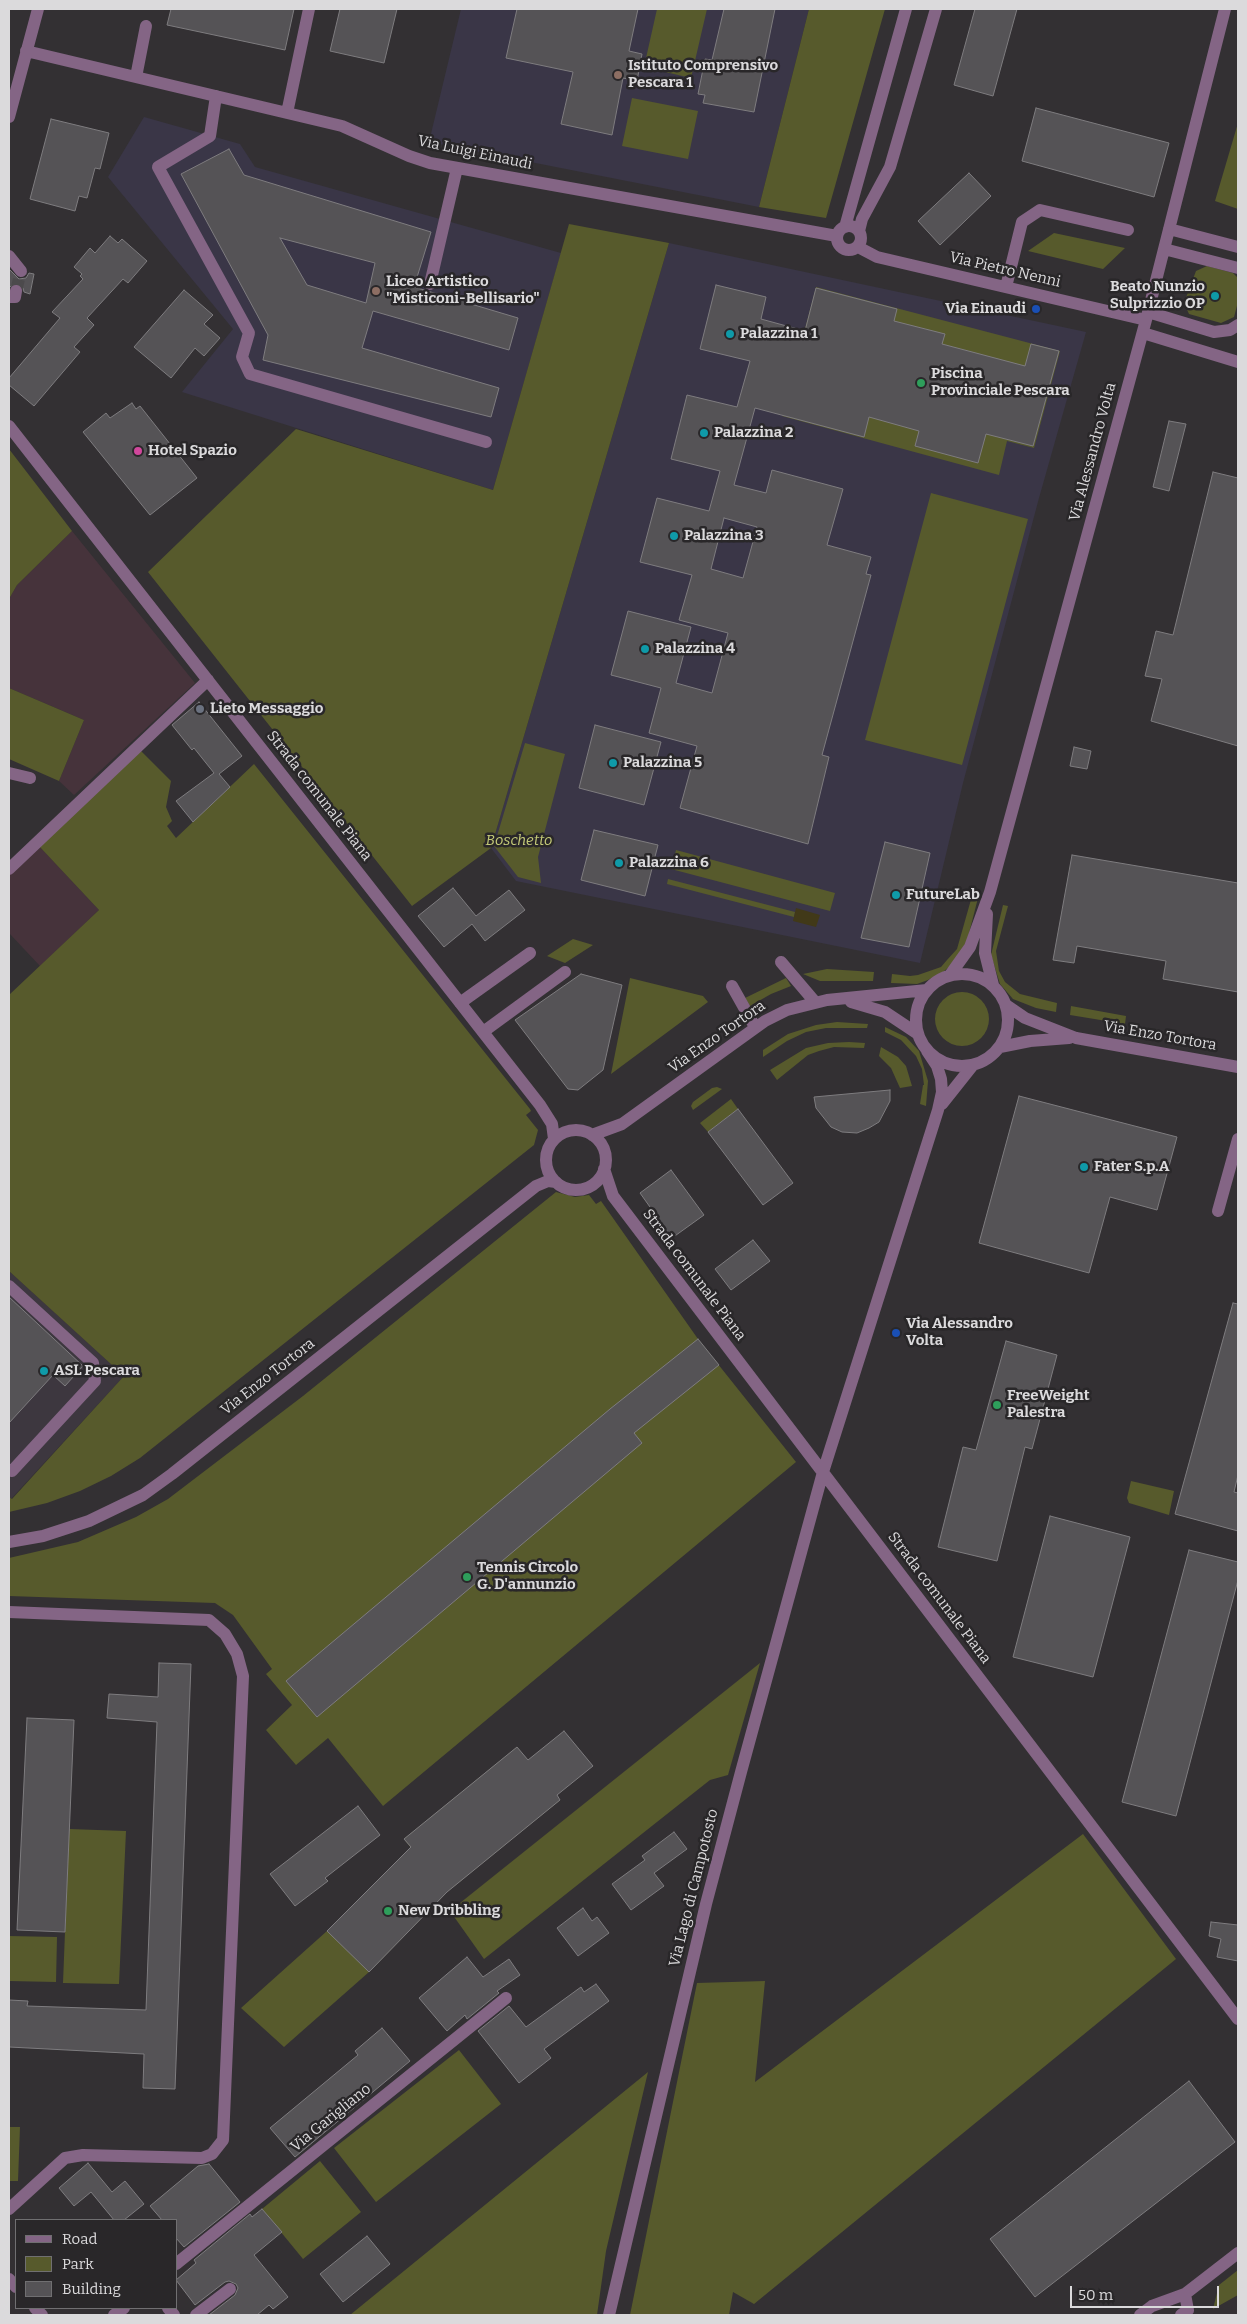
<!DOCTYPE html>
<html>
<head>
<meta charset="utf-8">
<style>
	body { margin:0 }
	#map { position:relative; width:1247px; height:2324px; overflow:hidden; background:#333033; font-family:Bitter,serif }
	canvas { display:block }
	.frame { position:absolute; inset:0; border:10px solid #dbdadc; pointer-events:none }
	.legend { position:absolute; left:15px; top:2219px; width:162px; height:90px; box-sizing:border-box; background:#292729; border:1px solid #706f71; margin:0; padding:6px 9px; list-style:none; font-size:15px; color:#dbdadc }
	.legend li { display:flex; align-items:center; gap:10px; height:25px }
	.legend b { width:25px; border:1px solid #706f71 }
	.scale { position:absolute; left:1070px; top:2286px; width:149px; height:22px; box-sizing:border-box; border:2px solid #dbdadc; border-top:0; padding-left:6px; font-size:15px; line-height:18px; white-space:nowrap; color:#dbdadc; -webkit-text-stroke:4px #292729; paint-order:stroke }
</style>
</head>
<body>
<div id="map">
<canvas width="1247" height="2324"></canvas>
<div class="frame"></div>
<ul class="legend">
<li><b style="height:6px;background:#846585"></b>Road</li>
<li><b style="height:14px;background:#575a2c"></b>Park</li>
<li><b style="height:14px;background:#555356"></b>Building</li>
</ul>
<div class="scale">50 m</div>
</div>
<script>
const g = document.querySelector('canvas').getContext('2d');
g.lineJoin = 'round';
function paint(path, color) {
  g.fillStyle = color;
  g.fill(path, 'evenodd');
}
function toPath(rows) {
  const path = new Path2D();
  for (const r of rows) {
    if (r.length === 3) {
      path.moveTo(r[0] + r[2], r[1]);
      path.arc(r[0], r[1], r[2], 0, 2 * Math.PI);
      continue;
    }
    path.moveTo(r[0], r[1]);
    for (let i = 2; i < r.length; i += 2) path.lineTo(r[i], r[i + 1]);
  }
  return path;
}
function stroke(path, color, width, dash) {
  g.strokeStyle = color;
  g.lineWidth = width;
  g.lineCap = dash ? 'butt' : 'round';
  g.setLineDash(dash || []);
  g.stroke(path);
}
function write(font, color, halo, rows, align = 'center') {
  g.font = font + ' Bitter,serif';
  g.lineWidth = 5;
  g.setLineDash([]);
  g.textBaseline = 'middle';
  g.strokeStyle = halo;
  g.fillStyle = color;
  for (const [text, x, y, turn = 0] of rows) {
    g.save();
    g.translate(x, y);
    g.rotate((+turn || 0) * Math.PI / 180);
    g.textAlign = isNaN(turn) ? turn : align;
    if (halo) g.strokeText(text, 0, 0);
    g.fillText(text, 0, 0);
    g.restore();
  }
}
const built = toPath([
	[9,1271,124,1376,11,1499,9,1497]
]);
const industrial = toPath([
	[72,531,195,683,74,795,59,781,84,720,9,688,9,599,17,585],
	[38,845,99,910,40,966,9,933,9,873]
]);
const education = toPath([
	[461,9,809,9,759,207,429,142],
	[144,117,240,144,255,167,561,253,493,490,182,392,233,329,108,177],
	[669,243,1086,332,1039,498,963,783,920,963,516,881,491,848]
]);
const green = toPath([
	[657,9,707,9,691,78,644,67],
	[809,9,885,9,826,218,759,207],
	[632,98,698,111,688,159,622,146],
	[1238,123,1238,209,1215,201],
	[569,224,669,243,491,848,412,906,148,572,296,429,493,490],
	[1054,233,1125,248,1103,269,1028,251],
	[1207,266,1233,273,1238,278,1238,302,1234,317,1221,323,1189,314,1184,303,1196,271],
	[816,287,1060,351,1034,448,1007,441,999,475,782,416],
	[9,449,72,531,17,585,9,599],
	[931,493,1028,519,962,765,865,740],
	[9,688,84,720,59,781,9,759],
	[525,743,565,754,538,857,541,883,518,877,494,846],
	[139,749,171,781,166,807,172,821,167,826,176,838,254,764,530,1109,531,1111,526,1115,538,1130,534,1145,140,1458,111,1476,80,1491,47,1503,9,1512,9,1497,12,1499,124,1376,9,1271,9,995,99,910,38,845],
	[676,850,835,893,830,911,671,869],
	[668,879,795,912,794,917,667,884],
	[972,896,978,898,967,941,955,962,943,972,928,980,917,984,891,983,892,974,910,976,918,975,941,967,947,960,957,949],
	[1003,905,1008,906,996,951,999,971,1005,982,1020,994,1057,1003,1056,1012,1036,1008,1013,999,1000,984,991,955],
	[573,939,593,945,565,963,547,956],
	[827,969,874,972,873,981,820,981,803,974],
	[630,978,703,996,708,1002,611,1074],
	[786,978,791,986,771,994,750,1006,745,998],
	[962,1019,27],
	[1071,1006,1126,1016,1125,1024,1070,1015],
	[837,1022,868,1024,867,1028,826,1028,806,1032,787,1041,763,1057,763,1050,788,1034,816,1025],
	[885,1027,906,1037,919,1051,928,1081,926,1106,920,1104,923,1085,924,1085,922,1069,916,1056,901,1040,885,1032],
	[849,1042,865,1043,864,1048,834,1047,819,1051,808,1055,777,1080,770,1070,806,1048,828,1043],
	[881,1047,898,1057,906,1066,912,1086,900,1088,891,1068,879,1056],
	[717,1087,722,1089,693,1110,691,1106,693,1102,712,1088],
	[731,1099,738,1109,708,1132,700,1123],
	[556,1192,575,1197,589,1195,596,1204,601,1201,698,1339,796,1462,383,1806,328,1738,296,1765,266,1730,292,1705,266,1674,272,1669,233,1615,215,1603,9,1596,9,1558,78,1542,136,1517,168,1499,303,1396],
	[1131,1481,1174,1491,1169,1515,1129,1503,1127,1498],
	[760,1663,728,1775,710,1780,484,1959,450,1911],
	[517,1747,560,1800,447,1892,369,1972,284,2047,241,2008,327,1931,411,1848,404,1839],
	[69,1829,126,1831,119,1984,63,1983],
	[1083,1834,1176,1959,754,2304,733,2292,729,2315,630,2315,697,1983,765,1981,755,2082],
	[9,1893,9,1936,57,1937,56,1982,9,1981],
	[459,2050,501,2104,376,2202,334,2148],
	[648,2072,606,2251,597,2315,350,2315],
	[9,2127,20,2127,18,2181,9,2181],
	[320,2161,361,2212,303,2259,262,2209],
	[1238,2270,1238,2295,1213,2309,1219,2285]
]);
const sand = toPath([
	[796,908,820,915,816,927,793,921]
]);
const building = toPath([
	[171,9,294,9,285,50,167,25,171,9],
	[340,9,397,9,384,63,330,51,340,9],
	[517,9,638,9,629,51,642,54,637,81,623,78,612,135,561,124,573,72,506,58,517,9],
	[724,9,775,9,754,112,703,103,705,95,698,94,705,59,712,60,724,9],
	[975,9,1017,9,993,96,954,85,975,9],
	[1036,108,1169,143,1154,197,1022,161,1036,108],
	[51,119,109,133,100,169,95,168,87,198,79,196,75,211,30,199,51,119],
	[229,149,244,175,431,232,414,287,518,318,509,350,373,311,362,348,499,388,491,417,263,360,268,335,181,174,229,149],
	[280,238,375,263,366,303,307,285,280,238],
	[969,173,991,196,940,245,918,221,969,173],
	[110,236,118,243,122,239,147,261,128,283,123,279,87,318,94,325,74,347,80,352,34,406,9,385,9,378,60,318,52,312,83,279,80,276,82,274,74,267,90,248,95,253,110,236],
	[9,269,19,279,26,278,29,273,34,274,30,294,24,292,23,288,18,283,13,284,9,288,9,269],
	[716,285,766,297,761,319,805,331,816,288,897,309,894,321,945,334,942,344,1025,366,1031,344,1059,351,1033,446,986,434,978,463,915,446,919,431,869,417,864,437,755,408,734,485,766,493,772,470,843,489,827,545,871,557,866,574,871,575,822,755,829,757,808,844,680,808,697,746,649,733,661,688,611,675,628,611,691,627,676,683,712,693,728,633,679,620,692,575,640,562,657,498,709,511,720,471,671,459,687,395,737,407,750,361,700,349,716,285],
	[724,518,757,527,743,578,711,569,724,518],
	[184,290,213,315,204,324,220,338,204,356,195,348,171,378,134,347,184,290],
	[132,403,136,409,140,406,197,478,150,515,83,432,106,413,110,418,132,403],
	[1169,421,1186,424,1169,491,1153,487,1169,421],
	[1213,472,1238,478,1238,746,1151,721,1162,679,1145,676,1156,631,1173,635,1213,472],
	[199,702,242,756,219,774,230,787,193,822,176,801,214,773,194,748,192,750,172,725,199,702],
	[595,725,661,742,644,805,579,788,595,725],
	[1074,747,1091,751,1087,769,1070,766,1074,747],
	[594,830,658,845,645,896,581,880,594,830],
	[885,842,930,853,909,947,861,938,885,842],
	[1072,855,1238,883,1238,992,1163,979,1166,961,1077,946,1074,963,1053,960,1072,855],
	[453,888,476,916,509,890,525,910,485,941,472,924,444,947,418,916,453,888],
	[581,974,622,985,603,1070,578,1090,568,1089,515,1020,581,974],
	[890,1090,890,1101,879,1122,869,1128,857,1133,842,1132,831,1127,816,1108,814,1097,890,1090],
	[1019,1096,1177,1137,1157,1210,1110,1197,1089,1273,979,1243,1019,1096],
	[738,1109,793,1183,763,1205,708,1132,738,1109],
	[671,1170,704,1215,672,1238,640,1193,671,1170],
	[753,1240,770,1261,731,1290,715,1269,753,1240],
	[9,1297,83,1366,65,1386,53,1375,9,1423,9,1297],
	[1233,1303,1238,1304,1238,1475,1234,1492,1238,1493,1238,1531,1175,1514,1233,1303],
	[698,1339,719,1365,634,1433,642,1443,317,1717,286,1681,610,1409,698,1339],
	[1006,1341,1057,1355,1032,1449,1025,1447,997,1561,938,1547,963,1447,976,1450,1006,1341],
	[1050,1516,1130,1537,1093,1677,1013,1657,1050,1516],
	[1189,1550,1238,1562,1238,1580,1176,1816,1122,1802,1189,1550],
	[159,1663,191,1664,175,2089,143,2088,144,2054,9,2047,9,2000,28,2001,27,2006,146,2010,157,1722,107,1718,109,1694,158,1697,159,1663],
	[27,1718,74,1720,65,1932,17,1930,27,1718],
	[564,1731,593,1766,557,1795,560,1800,447,1892,369,1972,327,1931,411,1847,404,1839,517,1747,528,1760,564,1731],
	[358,1806,380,1835,325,1878,328,1881,295,1906,270,1874,358,1806],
	[674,1832,687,1849,654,1873,664,1886,631,1910,612,1884,645,1860,642,1856,674,1832],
	[583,1908,592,1921,597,1917,609,1933,578,1956,557,1928,583,1908],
	[1211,1922,1238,1925,1238,1961,1217,1957,1221,1939,1209,1936,1211,1922],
	[467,1957,483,1977,509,1959,520,1975,497,1991,499,1993,467,2019,465,2015,447,2031,419,1998,467,1957],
	[596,1984,609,2001,544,2049,551,2058,519,2083,478,2031,509,2006,526,2027,581,1987,584,1992,596,1984],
	[382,2028,410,2061,295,2157,270,2128,358,2055,355,2051,382,2028],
	[1189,2081,1235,2142,1035,2297,990,2239,1189,2081],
	[88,2163,112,2192,125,2181,144,2204,124,2220,114,2220,91,2192,74,2206,59,2188,88,2163],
	[209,2164,240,2202,184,2247,176,2238,176,2220,162,2220,150,2206,198,2166,209,2164],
	[262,2209,282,2232,254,2255,288,2297,273,2309,269,2305,257,2315,209,2315,235,2295,238,2288,236,2284,229,2281,225,2282,195,2305,176,2280,196,2263,194,2260,250,2214,252,2217,262,2209],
	[367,2236,390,2264,343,2302,320,2274,367,2236]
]);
const minorTunnel = toPath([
	[16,291,21,271]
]);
const minor = toPath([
	[26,51,342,126,409,156,430,163,837,236],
	[136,77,146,26],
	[216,96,210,136,158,167,249,333,242,357,250,374,486,442],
	[287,113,309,9],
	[9,117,38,9],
	[849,238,12],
	[845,227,906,9],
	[1169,229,1238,247],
	[859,231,862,219,890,167,936,9],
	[858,247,877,257,1146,320],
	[1164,249,1238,268],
	[9,256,21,271],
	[430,284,457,168],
	[1006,287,1022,222,1040,210,1128,230],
	[9,297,15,297,16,291],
	[1148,312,1214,332,1230,330,1238,325],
	[1143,333,1238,362],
	[9,426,540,1105,552,1124,554,1139],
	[9,773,30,778],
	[9,869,208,680],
	[987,914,985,953,993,985],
	[781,962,815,1002],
	[962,1020,46],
	[950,975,970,947,990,892,1146,320,1225,9],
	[732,986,755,1027],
	[851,1002,885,1012,918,1034],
	[460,1003,530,953],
	[1006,1005,1025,1018,1076,1038,1238,1067],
	[483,1032,565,972],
	[1000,1047,1030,1041,1069,1038],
	[942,1104,973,1065],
	[576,1160,30],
	[592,1135,622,1124,765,1021,787,1010,827,1000,927,990],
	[604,1169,613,1196,1238,2019],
	[1218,1211,1238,1139],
	[9,1286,93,1363,95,1381,12,1471,9,1470],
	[9,1542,43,1536,89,1521,143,1495,172,1474,536,1186,548,1181,556,1182],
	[9,1612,209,1620,225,1634,237,1654,243,1676,223,2140,212,2154,202,2158,83,2155,65,2158,9,2209],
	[176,2264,506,1998],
	[9,2279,16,2287],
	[35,2308,42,2315],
	[168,2308,174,2315],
	[114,2315,124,2308],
	[196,2315,230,2289],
	[609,2315,706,1904,741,1772,823,1472,938,1110,942,1092,941,1079,937,1066,927,1051],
	[1140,2315,1152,2306,1185,2294,1238,2253],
	[1181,2315,1188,2310,1185,2294]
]);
const markers = [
	[618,75,5,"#8d6e63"],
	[376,291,5,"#8d6e63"],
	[1215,296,5,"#0f9aa8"],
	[1036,309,5,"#1a4fb4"],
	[730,334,5,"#0f9aa8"],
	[921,383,5,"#2e9e5b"],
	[704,433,5,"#0f9aa8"],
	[138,451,5,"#d1479c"],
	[674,536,5,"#0f9aa8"],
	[645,649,5,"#0f9aa8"],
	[200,709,5,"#6b7280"],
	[613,763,5,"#0f9aa8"],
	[619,863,5,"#0f9aa8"],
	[896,895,5,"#0f9aa8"],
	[1084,1167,5,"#0f9aa8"],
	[896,1333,5,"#1a4fb4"],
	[44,1371,5,"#0f9aa8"],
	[997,1405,5,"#2e9e5b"],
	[467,1577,5,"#2e9e5b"],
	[388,1911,5,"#2e9e5b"]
];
const poiNames = [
	["Istituto Comprensivo",628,66],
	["Pescara 1",628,83],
	["Liceo Artistico",386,282],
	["\"Misticoni-Bellisario\"",386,299],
	["Beato Nunzio",1205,287,"right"],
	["Sulprizzio OP",1205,304,"right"],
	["Via Einaudi",1026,309,"right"],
	["Palazzina 1",740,334],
	["Piscina",931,374],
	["Provinciale Pescara",931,391],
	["Palazzina 2",714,433],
	["Hotel Spazio",148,451],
	["Palazzina 3",684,536],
	["Palazzina 4",655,649],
	["Lieto Messaggio",210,709],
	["Palazzina 5",623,763],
	["Palazzina 6",629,863],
	["FutureLab",906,895],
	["Fater S.p.A",1094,1167],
	["Via Alessandro",906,1324],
	["Volta",906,1341],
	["ASL Pescara",54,1371],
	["FreeWeight",1007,1396],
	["Palestra",1007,1413],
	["Tennis Circolo",477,1568],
	["G. D'annunzio",477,1585],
	["New Dribbling",398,1911]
];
const streetNames = [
	["Via Luigi Einaudi",475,153,12],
	["Via Pietro Nenni",1005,270,13],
	["Via Alessandro Volta",1093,452,-75],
	["Strada comunale Piana",319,796,52],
	["Via Enzo Tortora",1160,1036,10],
	["Via Enzo Tortora",717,1037,-35],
	["Strada comunale Piana",694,1275,53],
	["Via Enzo Tortora",268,1377,-38],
	["Strada comunale Piana",939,1598,53],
	["Via Lago di Campotosto",694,1888,-76],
	["Via Garigliano",331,2118,-39]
];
const parkNames = [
	["Boschetto",519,841]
];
paint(built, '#3d373f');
paint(industrial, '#46333b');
paint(education, '#3a3647');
paint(green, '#575a2c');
paint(sand, '#413918');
paint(building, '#555356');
stroke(building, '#7e7c7f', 1);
stroke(minorTunnel, '#4c4a4c', 12, [12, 6]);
stroke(minor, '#846585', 12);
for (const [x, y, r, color] of markers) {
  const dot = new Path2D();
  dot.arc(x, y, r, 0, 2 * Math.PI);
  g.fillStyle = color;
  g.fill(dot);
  stroke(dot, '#292729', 2);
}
write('bold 15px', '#dbdadc', '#292729', poiNames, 'left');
write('15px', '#dbdadc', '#292729', streetNames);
write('italic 15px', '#c5cb78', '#292729', parkNames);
</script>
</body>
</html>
